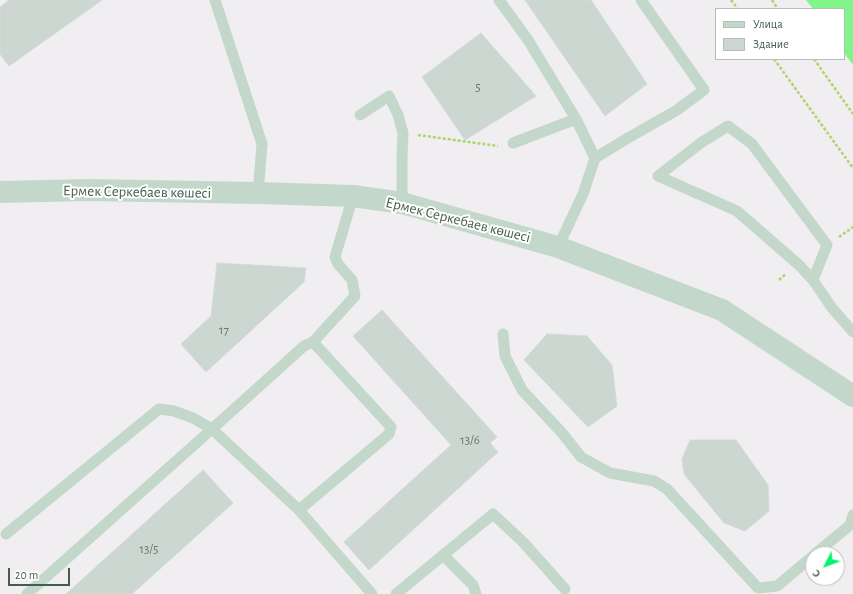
<!DOCTYPE html>
<html>
<head>
<meta charset="utf-8">
<style>
	body { margin:0 }
	#map { position:relative; width:853px; height:594px; overflow:hidden; background:#f1eef1; font-family:"Alegreya Sans",sans-serif }
	canvas { display:block }
	.legend { position:absolute; left:715px; top:8px; width:130px; height:52px; box-sizing:border-box; background:#fff; border:1px solid #b4bfb8; margin:0; padding:5px 7px; list-style:none; font-size:12px; color:#445e4d }
	.legend li { display:flex; align-items:center; gap:8px; height:20px }
	.legend b { width:20px; border:1px solid #b4bfb8 }
	.north { position:absolute; left:805px; top:546px; width:40px; height:40px; box-sizing:border-box; background:#fff; border:1px solid #b4bfb8; border-radius:50%; rotate:228deg; font-size:11px; font-weight:700; line-height:16px; text-align:center; color:#445e4d }
	.north::after { content:''; display:block; margin:auto; width:14px; height:18px; background:#07f26e; clip-path:polygon(50% 0,100% 100%,50% 72%,0 100%) }
	.scale { position:absolute; left:8px; top:568px; width:62px; height:18px; box-sizing:border-box; border:2px solid #445e4d; border-top:0; padding-left:5px; font-size:12px; line-height:14px; white-space:nowrap; color:#445e4d; -webkit-text-stroke:3px #fff; paint-order:stroke }
</style>
</head>
<body>
<div id="map">
<canvas width="853" height="594"></canvas>
<ul class="legend">
<li><b style="height:5px;background:#c3d8ca"></b>Улица</li>
<li><b style="height:11px;background:#ccd7d2"></b>Здание</li>
</ul>
<div class="north">С</div>
<div class="scale">20 m</div>
</div>
<script>
const g = document.querySelector('canvas').getContext('2d');
g.lineJoin = 'round';
function paint(path, color) {
  g.fillStyle = color;
  g.fill(path, 'evenodd');
}
function toPath(rows) {
  const path = new Path2D();
  for (const r of rows) {
    path.moveTo(r[0], r[1]);
    for (let i = 2; i < r.length; i += 2) path.lineTo(r[i], r[i + 1]);
  }
  return path;
}
function stroke(path, color, width, dash) {
  g.strokeStyle = color;
  g.lineWidth = width;
  g.lineCap = dash ? 'butt' : 'round';
  g.setLineDash(dash || []);
  g.stroke(path);
}
function write(font, color, halo, rows, align = 'center') {
  g.font = font + ' "Alegreya Sans",sans-serif';
  g.lineWidth = 4;
  g.setLineDash([]);
  g.textBaseline = 'middle';
  g.strokeStyle = halo;
  g.fillStyle = color;
  for (const [text, x, y, turn = 0] of rows) {
    g.save();
    g.translate(x, y);
    g.rotate((+turn || 0) * Math.PI / 180);
    g.textAlign = isNaN(turn) ? turn : align;
    if (halo) g.strokeText(text, 0, 0);
    g.fillText(text, 0, 0);
    g.restore();
  }
}
const water = toPath([
	[806,0,853,0,853,65,844,53,844,9,813,9]
]);
const building = toPath([
	[9,0,102,0,9,66,0,54,0,7,9,0],
	[525,0,591,0,647,84,605,116,525,0],
	[481,33,536,96,465,140,422,77,481,33],
	[217,263,306,268,304,282,206,372,181,344,211,316,217,263],
	[382,310,497,437,490,443,498,452,369,570,344,542,451,445,353,336,382,310],
	[547,334,587,336,612,365,617,406,588,427,524,360,547,334],
	[690,440,736,440,768,485,769,511,745,531,724,523,684,474,682,459,690,440],
	[203,470,233,503,132,594,66,594,203,470]
]);
const path = toPath([
	[731,0,738,9],
	[772,0,778,9],
	[774,59,853,168],
	[814,59,853,114],
	[418,135,498,146],
	[839,237,853,227],
	[779,280,786,274]
]);
const lane = toPath([
	[215,0,262,144,258,193],
	[499,0,528,40,576,119,595,158],
	[360,115,389,96,398,115,403,133,402,156,402,203],
	[513,143,576,119],
	[558,247,583,194,595,158,628,138,677,110,704,90,641,0],
	[813,280,827,245,752,144,728,126,702,142,658,176,737,211,799,265,813,280,832,308,853,332],
	[503,334,505,356,522,390,563,434,581,457,610,473,654,481,667,489,758,588,777,586,813,556],
	[299,510,389,434,391,427,313,342],
	[6,534,159,409,174,411,193,418,212,429,304,346,313,342,355,296,352,280,338,264,335,257,353,196],
	[815,554,850,525,853,515],
	[443,555,473,585,476,594],
	[27,594,212,429,299,510,372,594],
	[396,594,493,514,523,542,565,589]
]);
const street = toPath([
	[0,192,89,190,258,193,353,196,402,203,558,247,722,310,853,396]
]);
const numberNames = [
	["5",478,87],
	["17",224,330],
	["13/6",470,440],
	["13/5",149,549]
];
const streetNames = [
	["Ермек Серкебаев көшесі",137,192,1],
	["Ермек Серкебаев көшесі",458,220,14]
];
paint(water, '#80f58a');
paint(building, '#ccd7d2');
stroke(building, '#d1dbd7', 1);
stroke(path, '#add56c', 2.5, [3, 2]);
stroke(lane, '#c3d8ca', 11);
stroke(street, '#c3d8ca', 22);
write('13px', '#667c6e', null, numberNames);
write('15px', '#445e4d', '#fff', streetNames);
</script>
</body>
</html>
